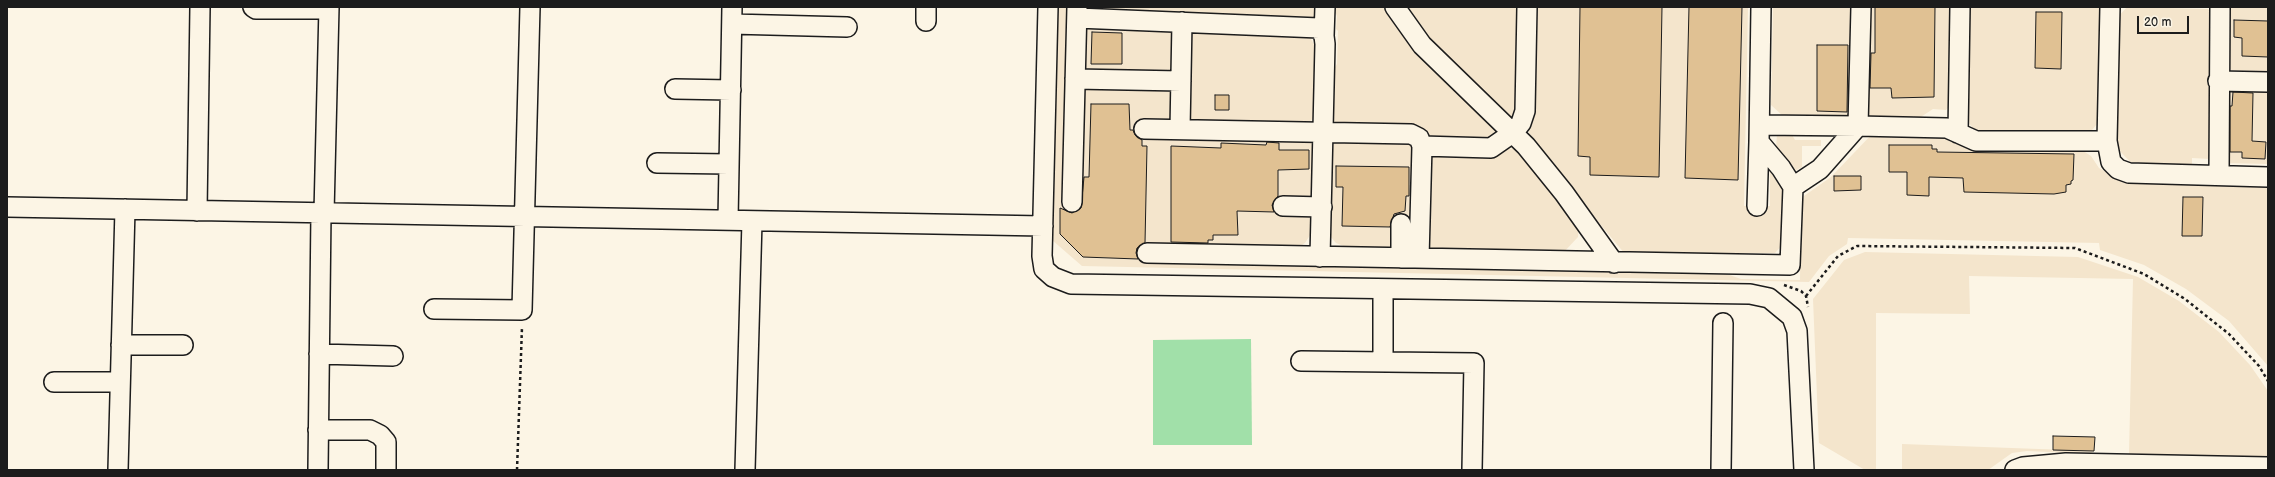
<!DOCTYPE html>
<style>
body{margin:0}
#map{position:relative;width:2275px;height:477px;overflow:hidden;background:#fcf5e5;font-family:"Balsamiq Sans",sans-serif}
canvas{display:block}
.frame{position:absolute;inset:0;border:8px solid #1c1c1c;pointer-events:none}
.scale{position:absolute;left:2137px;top:16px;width:52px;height:18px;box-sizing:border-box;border:2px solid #1c1c1c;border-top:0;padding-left:5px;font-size:12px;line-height:14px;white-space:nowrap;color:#1c1c1c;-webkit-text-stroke:3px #fcf5e5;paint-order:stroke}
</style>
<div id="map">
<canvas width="2275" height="477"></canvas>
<div class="frame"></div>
<div class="scale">20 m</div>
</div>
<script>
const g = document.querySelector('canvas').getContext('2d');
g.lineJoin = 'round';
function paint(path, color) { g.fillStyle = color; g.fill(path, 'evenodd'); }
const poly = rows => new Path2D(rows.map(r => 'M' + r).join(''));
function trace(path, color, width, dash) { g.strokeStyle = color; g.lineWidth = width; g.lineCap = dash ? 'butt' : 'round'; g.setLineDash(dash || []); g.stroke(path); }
paint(poly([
 [1057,7,1071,7,1079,88,1175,91,1175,123,1309,137,1314,143,1312,196,1310,199,1312,232,1305,243,1299,247,1147,260,1724,273,1741,279,1800,280,1801,203,1804,196,1831,177,1873,133,1944,135,1950,142,2080,149,2091,156,2099,168,2124,183,2268,184,2268,366,2229,321,2186,289,2144,265,2100,250,2099,243,1848,238,1847,244,1829,256,1809,282,1082,266,1052,240],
 [1082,7,1317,7,1317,18,1082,10],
 [1333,7,1387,7,1502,132,1492,141,1435,141,1338,126,1333,119,1333,70,1337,64,1338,31,1336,29,1337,16],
 [1405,7,1522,7,1520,105,1512,120,1429,40],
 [1531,7,1748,7,1744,206,1770,206,1770,167,1779,180,1783,194,1784,243,1775,253,1742,253,1735,256,1625,254,1564,181,1538,145,1529,136],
 [1773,7,1857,7,1851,118,1783,116,1771,105],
 [1866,7,1952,7,1950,105,1946,110,1933,109,1913,122,1863,120],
 [1967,7,2104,7,2101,119,2092,130,2084,134,2002,134,1996,130,1977,131,1973,128,1967,121],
 [2127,7,2208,9,2213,14,2210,159,2192,158,2192,168,2135,167,2117,148,2114,135,2117,18],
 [2228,7,2268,7,2268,76,2237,75,2226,65],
 [1081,28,1177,31,1176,73,1081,70],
 [1187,31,1307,36,1311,39,1316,48,1315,117,1304,126,1185,123],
 [2268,89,2268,164,2225,163,2227,90],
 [1777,133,1791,133,1795,140,1821,140,1821,146,1802,146,1802,167,1793,172,1776,150],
 [1413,141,1415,244,1394,249,1346,247,1336,243,1330,236,1331,142],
 [1519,148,1579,224,1578,237,1563,253,1431,251,1424,245,1427,155],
 [1865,252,2078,257,2138,277,2179,301,2219,332,2250,365,2268,391,2268,459,2129,454,2133,279,1969,276,1970,314,1876,313,1876,470,1865,470,1819,443,1820,470,1813,299,1844,260],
 [1902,444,2094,451,2091,454,2027,451,2012,453,1988,470,1902,470]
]), '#f4e5cc');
paint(poly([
 [1251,339,1252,445,1153,445,1153,340]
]), '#a1e0a9');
const building = poly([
 [1580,7,1662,7,1659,177,1590,175,1590,157,1578,156,1580,7],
 [1689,7,1742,7,1738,180,1685,178,1689,7],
 [1875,7,1935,7,1934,97,1892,98,1891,88,1870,88,1871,53,1875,53,1875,7],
 [2036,12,2062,12,2061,69,2035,68,2036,12],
 [2234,20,2268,21,2268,57,2242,56,2242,38,2234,37,2234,20],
 [1092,32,1122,33,1122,64,1091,64,1092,32],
 [1817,45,1848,45,1847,112,1817,111,1817,45],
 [2233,92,2253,93,2252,141,2266,142,2265,159,2242,158,2242,152,2230,152,2230,106,2232,106,2233,92],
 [1215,95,1229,95,1229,110,1215,110,1215,95],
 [1091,104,1129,104,1130,130,1133,130,1135,135,1142,140,1142,146,1147,146,1145,243,1137,248,1136,253,1138,259,1083,257,1060,234,1060,208,1072,213,1081,208,1084,177,1089,177,1091,104],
 [1267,142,1279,143,1279,150,1309,150,1309,169,1278,170,1278,196,1272,205,1274,212,1237,211,1238,235,1213,235,1213,240,1208,240,1208,243,1171,242,1171,146,1221,148,1221,143,1266,145,1267,142],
 [1889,145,1932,145,1932,149,1937,149,1937,152,2074,154,2073,180,2071,181,2071,184,2066,185,2066,192,2054,194,1964,192,1963,178,1929,177,1929,196,1907,195,1907,172,1889,172,1889,145],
 [1336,166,1409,167,1409,196,1406,196,1405,211,1394,214,1390,227,1342,226,1343,187,1336,187,1336,166],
 [1834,176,1861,176,1861,190,1834,191,1834,176],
 [2183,197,2203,197,2202,236,2182,236,2183,197],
 [2053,436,2095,437,2094,451,2053,450,2053,436]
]);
paint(building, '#e0c193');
trace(building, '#1c1c1c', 1);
const minor = poly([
 [253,7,256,9,329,9],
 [1048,7,1042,256,1044,269,1053,277,1071,284,1750,294,1769,298,1792,317,1797,331,1804,470],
 [1395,7,1422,45,1526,146,1564,193,1614,263],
 [2110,7,2107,141,2111,162,2118,169,2129,173,2268,177],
 [1077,18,1319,28,1324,36,1325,44,1320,257],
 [926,21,926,7],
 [732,24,847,27],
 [1324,36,1325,7],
 [1075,79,1181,81],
 [2218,81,2268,82],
 [675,89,731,90],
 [1760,125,1858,126,1861,7],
 [1144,129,1411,134,1419,138,1422,146,1491,148,1514,132,1521,123,1525,111,1527,7],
 [1180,129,1182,22],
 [1958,133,1960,7],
 [657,163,729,164],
 [2219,175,2220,7],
 [1793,187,1820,169,1858,126,1947,128,1976,141,2107,141],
 [1072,202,1077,7],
 [1283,206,1322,207],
 [1757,206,1759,142],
 [7,207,1043,226],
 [197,211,200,7],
 [324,213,329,7],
 [728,220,732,7],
 [1147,253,1790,265,1793,187,1781,168,1759,142,1761,7],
 [1401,258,1401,224],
 [1419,258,1422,146],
 [1383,289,1383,362],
 [434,309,522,310,530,7],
 [121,345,183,345],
 [319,354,393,356],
 [1301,361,1474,363,1472,470],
 [54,382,120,382],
 [318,430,370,430,380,435,386,442,386,470],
 [118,470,125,209],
 [318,470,321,213],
 [745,470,752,221],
 [1721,470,1723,323],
 [2015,470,2023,467,2066,463,2268,467]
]);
trace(minor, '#1c1c1c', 22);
trace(poly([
 [1784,285,1801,291,1806,296,1808,307],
 [1806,296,1838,256,1857,246,2075,248,2144,274,2185,299,2229,334,2259,366,2268,381],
 [517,470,522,327]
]), '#1c1c1c', 2.5, [3, 3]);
trace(minor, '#fcf5e5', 19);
</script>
